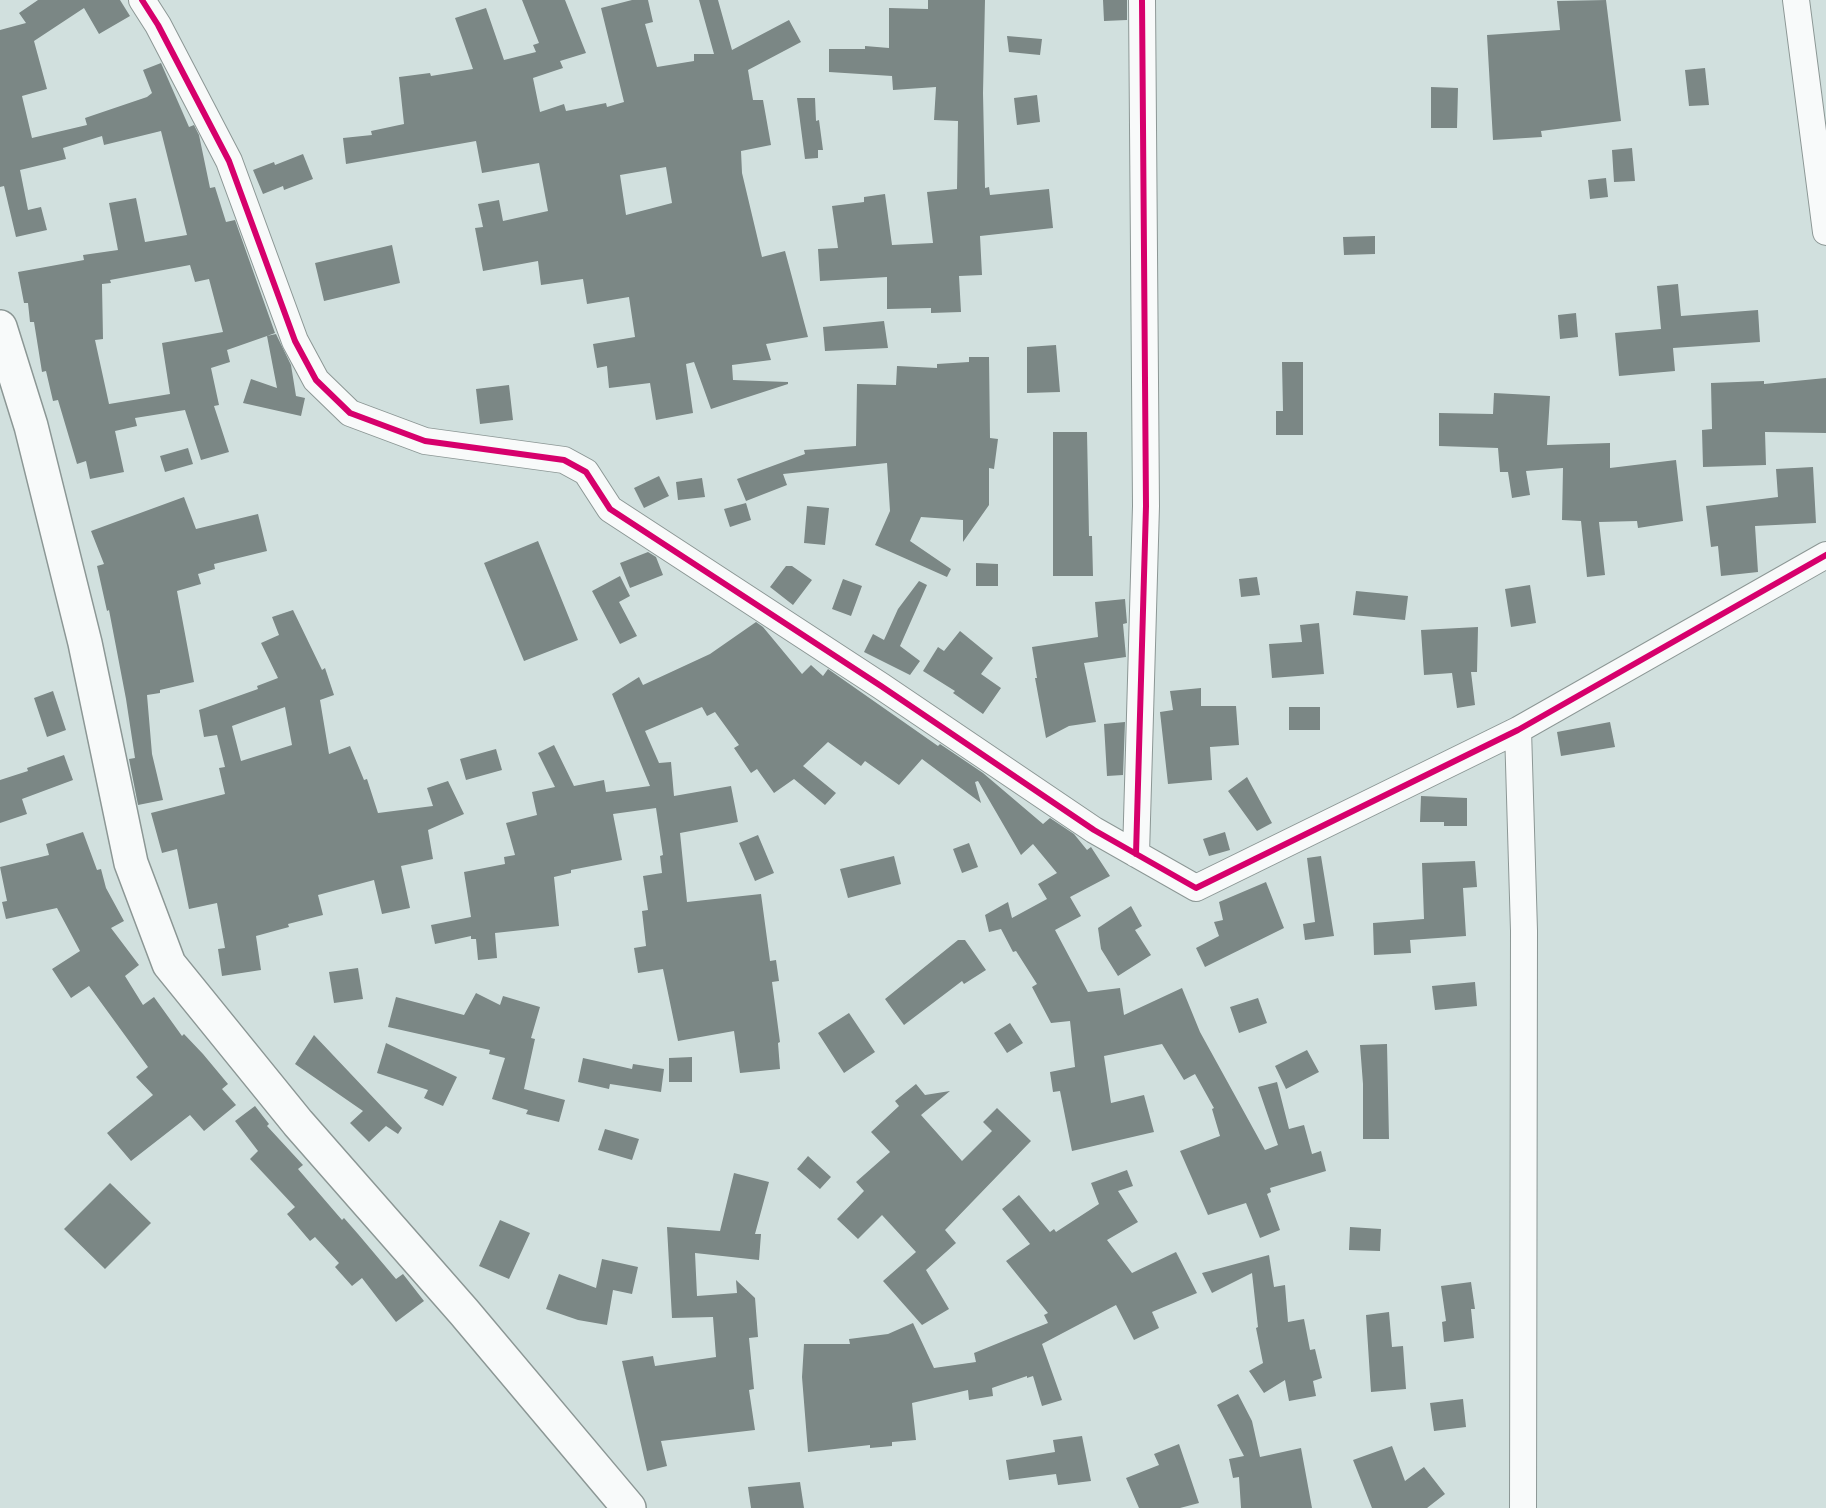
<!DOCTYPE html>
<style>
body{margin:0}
canvas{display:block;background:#d1e0de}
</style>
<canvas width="1826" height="1508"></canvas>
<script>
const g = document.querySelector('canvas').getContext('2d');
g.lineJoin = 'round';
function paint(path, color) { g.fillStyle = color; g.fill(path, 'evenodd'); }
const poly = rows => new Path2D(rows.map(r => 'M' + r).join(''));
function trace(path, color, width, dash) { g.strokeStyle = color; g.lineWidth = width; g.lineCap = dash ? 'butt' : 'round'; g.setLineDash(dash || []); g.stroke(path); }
paint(poly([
 [38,0,120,0,130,16,99,34,84,8,34,41,47,89,22,96,32,138,87,125,85,118,147,97,152,93,143,70,161,63,189,127,194,125,199,135,210,188,215,187,226,222,235,220,275,333,267,336,276,334,291,365,296,396,305,398,301,416,243,403,251,379,277,388,267,336,227,350,230,362,211,368,219,405,214,406,229,452,201,460,185,410,135,418,137,426,115,431,124,472,90,479,86,461,77,464,58,400,53,401,46,371,42,372,34,322,30,322,28,303,24,303,18,272,84,260,83,255,118,250,109,203,136,198,145,242,187,235,161,131,104,145,102,136,63,148,66,159,20,170,28,210,41,207,47,230,16,237,4,186,0,187,0,30,26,23,19,13],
 [190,265,195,282,209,279,223,332,162,343,170,394,109,404,95,340,103,339,102,284,111,283,110,280],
 [522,0,565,0,586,53,560,61,563,68,533,78,540,112,564,104,566,111,606,103,607,107,624,102,601,8,632,0,648,0,653,22,645,24,657,67,694,61,694,54,714,54,699,0,718,0,732,50,789,20,801,42,748,70,753,100,763,100,771,145,741,151,742,173,762,257,785,251,808,337,766,344,771,360,732,365,733,380,788,382,788,384,711,409,694,362,686,364,693,413,656,420,650,383,609,388,607,366,597,368,593,344,635,337,629,297,587,304,583,279,541,285,538,261,483,271,475,228,483,227,478,204,499,200,503,221,548,211,539,163,482,173,476,141,346,164,343,138,372,135,371,131,404,124,399,77,430,73,431,76,473,69,455,18,486,8,504,60,536,52,533,45,539,43],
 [666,167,672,203,626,215,620,175],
 [928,0,985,0,983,93,985,188,989,187,990,195,1049,189,1053,228,980,236,982,275,959,276,961,312,931,313,931,308,887,309,887,277,820,281,818,249,838,248,832,206,864,202,864,197,885,194,892,245,933,243,927,192,957,189,958,121,934,120,936,87,893,90,892,76,829,72,829,49,865,49,865,46,889,48,889,8,928,9],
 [1103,0,1127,0,1127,20,1104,21],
 [1606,0,1621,121,1541,131,1542,137,1493,140,1487,35,1560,30,1557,1],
 [1007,36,1042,39,1040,55,1009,52],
 [1705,68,1709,105,1689,106,1685,70],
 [1431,87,1458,88,1457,128,1431,128],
 [1037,95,1040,122,1017,125,1014,98],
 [797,98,815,98,816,121,819,120,823,150,818,150,818,158,805,159],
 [1632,148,1635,181,1614,182,1612,150],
 [303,154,313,179,284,190,283,186,263,194,253,170,274,162,275,165],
 [1606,178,1608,197,1590,199,1588,180],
 [1375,236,1375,254,1344,255,1343,237],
 [392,245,400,283,324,301,315,263],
 [1678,284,1681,316,1758,310,1760,342,1673,348,1675,371,1619,376,1615,333,1661,329,1657,286],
 [1576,313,1578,337,1560,339,1558,315],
 [884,321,888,348,825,351,823,327],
 [1056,345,1060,392,1027,393,1027,347],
 [969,357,989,357,990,438,998,439,994,469,989,468,989,505,963,542,963,520,921,517,910,541,951,569,947,577,875,545,890,511,887,463,783,474,787,485,746,501,737,479,805,454,804,450,856,446,857,384,896,385,897,366,937,368,937,364,969,362],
 [1282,362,1303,362,1303,435,1276,435,1276,411,1283,411],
 [1826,378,1826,433,1765,432,1766,465,1703,467,1702,430,1712,429,1711,383,1764,381,1764,384],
 [509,385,513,420,480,424,476,389],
 [1494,393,1550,396,1547,445,1610,443,1610,468,1676,460,1683,521,1638,528,1637,521,1599,522,1605,575,1587,577,1581,521,1562,520,1563,468,1526,471,1530,495,1512,498,1508,472,1500,472,1498,448,1439,446,1439,413,1493,414],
 [1053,432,1087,432,1089,536,1092,536,1093,576,1053,576],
 [188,448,193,464,165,472,160,456],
 [1813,467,1816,523,1755,526,1758,572,1721,576,1718,546,1711,547,1706,506,1778,497,1776,469],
 [659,476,669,496,644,508,634,488],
 [702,478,705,497,678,500,676,482],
 [184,497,196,529,258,514,267,551,214,564,215,569,198,574,201,584,177,591,194,682,160,690,160,693,147,695,152,754,163,800,138,805,129,759,135,758,126,699,109,610,107,611,97,566,104,564,91,531],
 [746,503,751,520,730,527,724,509],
 [807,506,829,508,825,545,804,543],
 [538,541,578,640,524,661,484,563],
 [648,552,656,557,663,575,630,588,620,563],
 [976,563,998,564,998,586,976,586],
 [786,566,792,566,812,580,793,605,770,587],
 [620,576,630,596,619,602,637,636,620,644,592,591],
 [1257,577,1260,595,1241,597,1239,579],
 [843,579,862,586,851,616,832,609],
 [919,581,927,585,900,646,920,661,910,675,864,652,873,634,884,640,898,609],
 [1530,585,1536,623,1511,627,1505,589],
 [1356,591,1408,596,1405,620,1353,615],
 [1125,599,1127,623,1123,624,1126,657,1084,663,1096,722,1069,726,1046,738,1035,678,1037,678,1032,647,1098,637,1095,602],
 [293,610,322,670,325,668,334,695,320,700,329,754,350,746,364,780,367,779,378,813,433,806,427,788,448,781,464,814,428,830,433,859,401,866,410,908,382,914,374,880,318,895,323,915,288,924,289,927,256,936,261,970,222,976,218,949,225,948,217,903,189,909,177,849,162,853,151,813,225,794,219,768,225,767,217,735,204,737,199,710,258,689,257,686,278,678,261,643,279,635,272,617],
 [285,707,292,745,241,761,232,726],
 [756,622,763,627,802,674,811,665,823,676,828,669,938,746,940,744,983,773,1043,824,1050,818,1074,834,1087,850,1091,847,1110,876,1070,897,1081,916,1055,930,1088,992,1120,988,1124,1015,1182,988,1200,1032,1265,1150,1278,1145,1258,1087,1277,1082,1289,1129,1304,1125,1312,1154,1321,1151,1326,1171,1270,1188,1271,1192,1267,1194,1280,1230,1260,1238,1246,1203,1208,1215,1180,1151,1220,1136,1212,1109,1214,1108,1195,1074,1184,1080,1162,1044,1104,1056,1111,1103,1144,1095,1154,1132,1072,1151,1060,1091,1053,1092,1050,1072,1075,1067,1070,1021,1051,1023,1032,987,1037,984,1016,951,1013,952,1001,929,989,932,985,915,1008,902,1012,918,1047,899,1038,884,1057,873,1033,844,1021,855,978,781,975,782,981,803,922,759,899,785,865,761,861,766,828,742,803,766,836,793,825,805,794,779,774,793,757,769,751,773,734,748,739,745,715,712,707,716,702,707,645,731,659,763,671,762,674,796,731,786,738,822,680,833,687,902,761,894,770,961,776,960,779,981,772,982,780,1042,778,1043,780,1069,740,1073,734,1031,678,1041,663,969,638,973,634,948,646,946,642,911,648,910,643,876,662,873,660,856,663,855,656,808,613,814,622,860,571,870,571,873,554,877,559,926,495,933,497,958,478,960,476,939,471,939,471,936,435,944,431,925,471,917,464,872,505,864,504,857,515,855,506,823,537,815,532,792,555,787,538,753,554,745,574,786,604,780,606,792,650,786,612,694,639,677,643,685,710,654],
 [1319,623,1324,674,1272,678,1269,644,1302,642,1300,625],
 [1478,627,1477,672,1471,672,1475,705,1457,708,1452,673,1424,675,1421,630],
 [960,631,993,658,981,674,1001,688,983,714,953,693,955,691,923,671,938,647,944,651],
 [1201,688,1201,706,1236,706,1239,745,1210,747,1212,780,1168,784,1160,712,1173,710,1170,691],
 [53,691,66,730,47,737,34,698],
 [1289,707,1320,707,1320,730,1289,730],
 [1125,722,1123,775,1107,776,1104,724],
 [1610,722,1615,747,1561,756,1557,732],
 [496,749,502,770,466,780,460,759],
 [64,755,73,780,22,799,27,814,0,823,0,780,28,771,27,768],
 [1247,777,1272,823,1257,831,1228,791],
 [1421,796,1467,798,1467,826,1444,826,1444,822,1420,822],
 [83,832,97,870,101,869,106,888,124,921,111,928,139,965,125,976,143,1005,154,997,182,1036,184,1034,203,1054,228,1084,222,1089,236,1105,204,1131,190,1115,131,1161,107,1133,153,1095,136,1077,148,1067,89,986,71,998,52,969,80,951,57,908,6,919,2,902,7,901,0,867,49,855,46,844],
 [1225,832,1230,850,1209,856,1203,839],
 [758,835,774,873,755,881,739,843],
 [969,843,978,867,962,873,953,849],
 [894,856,901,884,848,898,840,869],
 [1321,856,1334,936,1305,940,1303,924,1315,922,1307,858],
 [1475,861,1477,887,1463,888,1466,936,1410,940,1411,953,1374,955,1373,923,1424,919,1422,863],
 [1266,882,1284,928,1205,967,1196,948,1219,936,1214,922,1223,920,1219,902],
 [1131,906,1142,926,1135,930,1151,955,1118,976,1101,949,1098,928],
 [958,940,965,940,986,970,964,984,962,981,904,1025,885,999],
 [358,968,363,999,334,1003,329,972],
 [1475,982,1477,1006,1435,1010,1432,986],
 [476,993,500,1005,503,996,540,1007,531,1038,535,1039,524,1089,565,1100,559,1122,526,1114,528,1110,492,1099,505,1058,489,1054,490,1050,388,1027,396,997,464,1015],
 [1258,998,1267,1023,1239,1033,1230,1007],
 [849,1013,875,1052,844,1073,818,1033],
 [1010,1023,1023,1043,1007,1053,994,1033],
 [314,1035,402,1128,398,1134,386,1126,369,1142,350,1123,363,1111,295,1064],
 [386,1043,457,1077,443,1106,424,1098,428,1090,377,1073],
 [1387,1044,1389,1139,1363,1139,1363,1084,1360,1045],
 [1307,1050,1319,1072,1286,1089,1275,1066],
 [692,1057,692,1082,669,1082,669,1058],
 [583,1058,632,1069,633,1064,664,1069,661,1092,610,1084,609,1089,578,1082],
 [916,1084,925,1095,950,1091,921,1115,962,1161,992,1131,983,1122,997,1108,1031,1141,945,1230,956,1243,926,1270,949,1309,922,1325,883,1281,916,1252,882,1215,858,1239,837,1219,864,1191,856,1182,890,1152,871,1132,899,1106,895,1101],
 [255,1106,269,1124,267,1126,303,1165,298,1169,342,1220,344,1218,358,1234,396,1279,403,1274,424,1301,396,1322,362,1278,352,1286,335,1267,339,1263,315,1237,310,1241,287,1214,295,1207,250,1159,258,1151,235,1121],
 [605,1129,639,1139,632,1160,598,1150],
 [808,1156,831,1177,820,1189,797,1169],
 [1127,1170,1133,1186,1118,1191,1138,1222,1107,1240,1132,1273,1176,1252,1197,1293,1152,1312,1159,1328,1134,1340,1116,1305,1042,1344,1062,1400,1042,1406,1033,1376,1027,1378,1027,1376,992,1388,993,1396,969,1400,968,1390,912,1403,916,1440,892,1442,892,1446,870,1448,870,1445,808,1452,802,1377,804,1344,850,1344,849,1339,888,1334,913,1323,934,1368,976,1362,974,1353,1048,1323,1044,1315,1048,1313,1006,1261,1030,1244,1002,1209,1019,1195,1050,1232,1054,1229,1056,1232,1099,1204,1091,1183],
 [734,1173,769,1182,755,1234,761,1234,759,1260,695,1253,697,1296,737,1293,736,1280,755,1298,758,1337,749,1338,754,1389,749,1390,755,1430,661,1441,667,1466,647,1471,622,1361,653,1356,655,1366,716,1357,713,1317,672,1318,667,1227,720,1231],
 [110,1183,151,1223,105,1269,64,1229],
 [500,1220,530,1233,509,1279,479,1266],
 [1350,1227,1381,1229,1380,1251,1349,1250],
 [1269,1255,1274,1287,1285,1285,1288,1322,1304,1319,1310,1350,1315,1349,1322,1378,1313,1381,1316,1396,1289,1401,1285,1380,1264,1393,1249,1371,1263,1363,1256,1328,1258,1327,1252,1273,1212,1293,1202,1273],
 [602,1259,638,1267,632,1294,613,1290,607,1325,578,1320,546,1309,559,1274,596,1288],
 [1471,1282,1475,1309,1471,1309,1474,1338,1444,1342,1442,1322,1446,1321,1441,1286],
 [1389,1312,1392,1347,1403,1346,1406,1389,1371,1392,1366,1315],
 [1238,1394,1252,1421,1260,1457,1301,1448,1312,1508,1241,1508,1239,1477,1233,1478,1229,1459,1244,1456,1217,1405],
 [1463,1399,1466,1427,1434,1431,1430,1403],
 [1082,1436,1091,1481,1058,1485,1056,1474,1009,1480,1006,1460,1055,1452,1053,1440],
 [1179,1444,1199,1503,1180,1508,1139,1508,1126,1478,1159,1465,1154,1454],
 [1392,1446,1405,1481,1424,1467,1445,1494,1427,1508,1372,1508,1353,1460],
 [800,1482,804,1508,751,1508,748,1487]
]), '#7b8785');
const minor = poly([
 [142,0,158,25,229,161,295,341,316,380,350,413,425,441,564,460,586,472,610,509,881,686,1094,830,1196,888,1518,730,1826,555],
 [1796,0,1826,232],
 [1518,730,1524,931,1523,1508],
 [1136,854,1146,506,1142,0]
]);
const secondary = poly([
 [0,327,31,426,85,643,131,863,169,964,298,1123,464,1312,629,1508]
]);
trace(minor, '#8c9795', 28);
trace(secondary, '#8c9795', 36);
trace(minor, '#f8fafa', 26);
trace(secondary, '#f8fafa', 33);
trace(poly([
 [142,0,158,25,229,161,295,341,316,380,350,413,425,441,564,460,586,472,610,509,881,686,1094,830,1196,888,1518,730,1826,555],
 [1136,854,1146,506,1142,0]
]), '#d6006c', 6);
</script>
